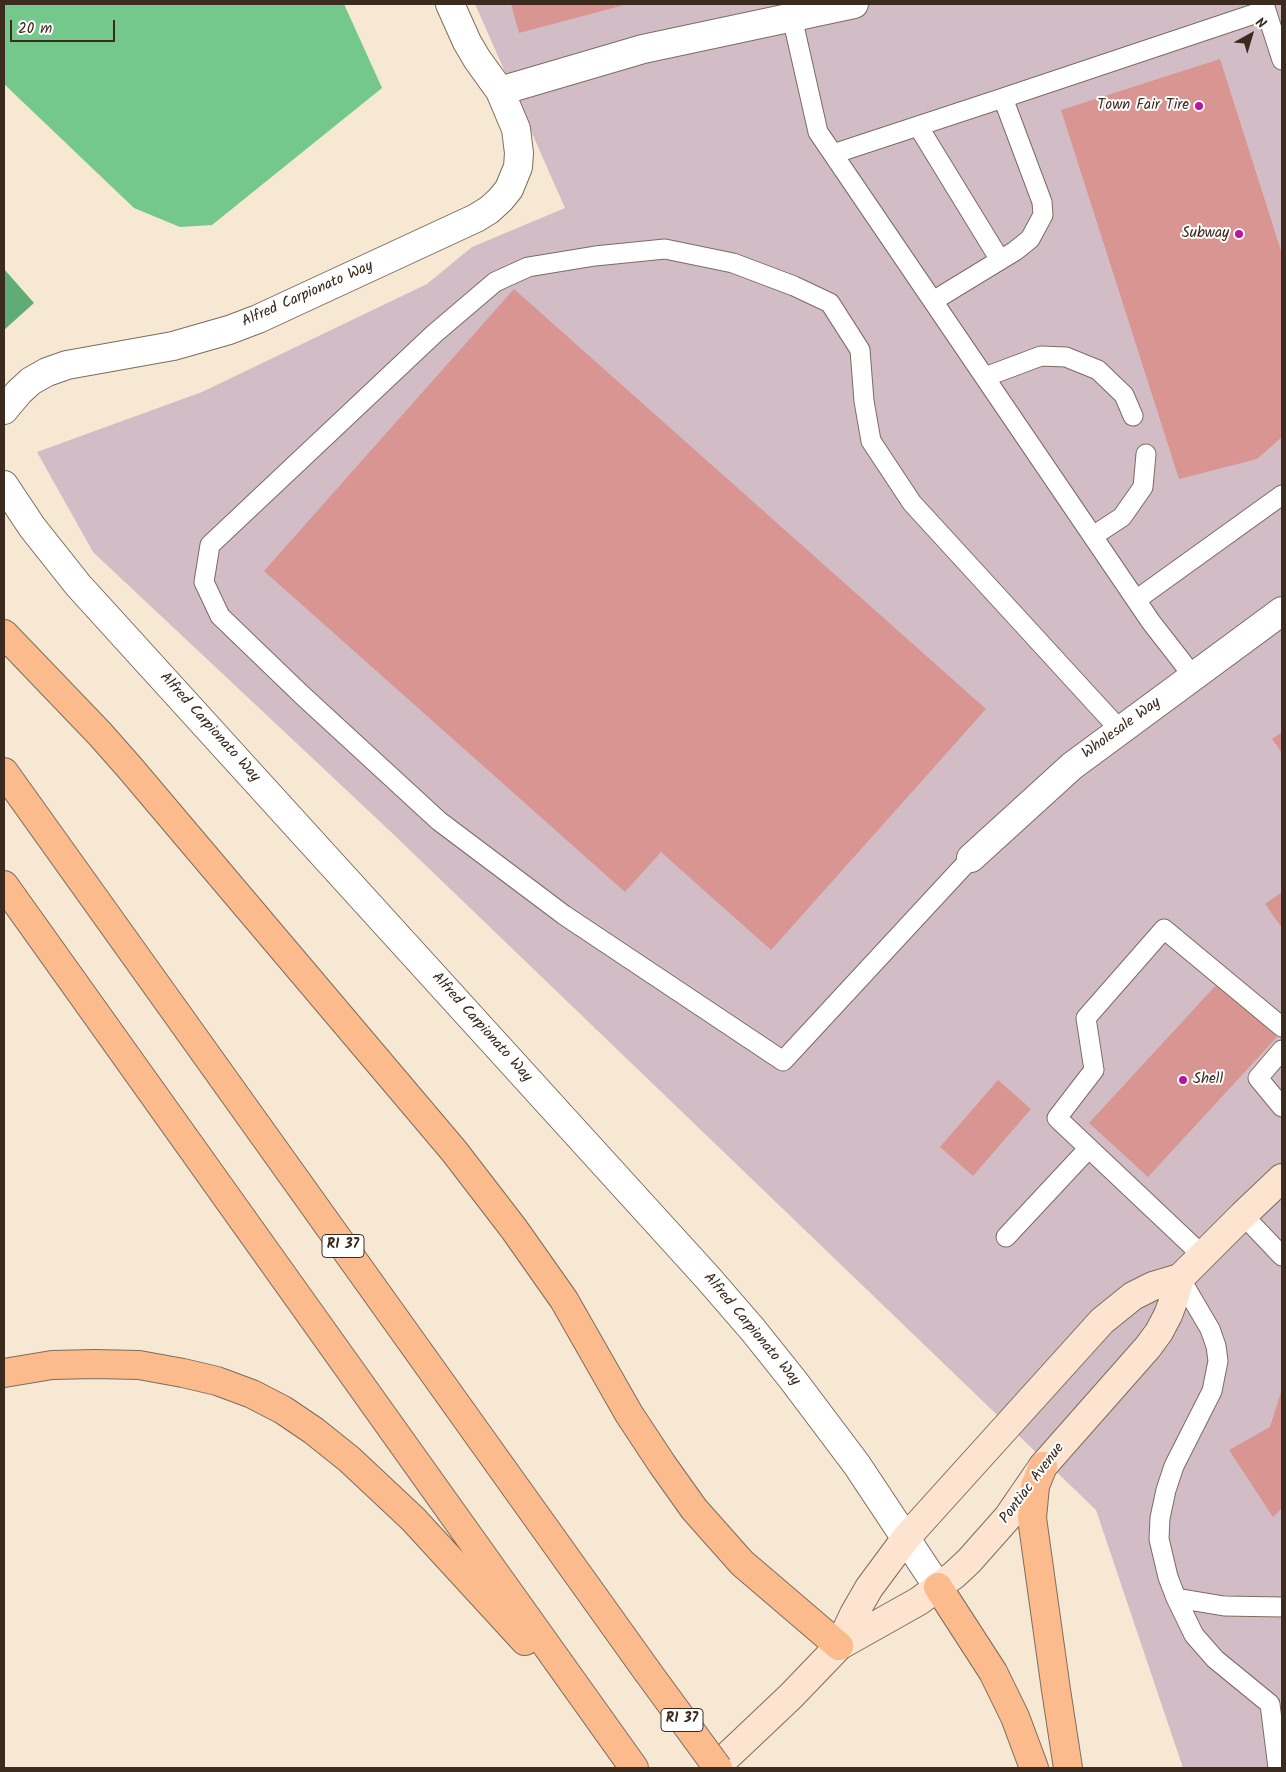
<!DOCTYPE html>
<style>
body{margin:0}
#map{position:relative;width:1286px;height:1772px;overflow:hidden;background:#f6e8d3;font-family:Kalam,sans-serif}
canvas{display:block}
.frame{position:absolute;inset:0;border:5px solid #3b2a1e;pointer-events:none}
.north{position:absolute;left:1226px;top:10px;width:50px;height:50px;-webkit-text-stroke:4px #fff;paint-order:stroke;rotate:39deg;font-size:14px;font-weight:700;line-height:20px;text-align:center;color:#3b2a1e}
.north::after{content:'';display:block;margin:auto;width:18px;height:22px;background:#3b2a1e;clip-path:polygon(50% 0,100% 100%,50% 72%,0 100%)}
.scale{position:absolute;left:10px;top:20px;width:105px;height:22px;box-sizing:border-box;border:2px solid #3b2a1e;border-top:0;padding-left:6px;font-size:15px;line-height:18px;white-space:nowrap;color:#3b2a1e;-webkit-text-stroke:4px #fff;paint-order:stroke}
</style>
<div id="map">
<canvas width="1286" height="1772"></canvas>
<div class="frame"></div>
<div class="north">N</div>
<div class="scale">20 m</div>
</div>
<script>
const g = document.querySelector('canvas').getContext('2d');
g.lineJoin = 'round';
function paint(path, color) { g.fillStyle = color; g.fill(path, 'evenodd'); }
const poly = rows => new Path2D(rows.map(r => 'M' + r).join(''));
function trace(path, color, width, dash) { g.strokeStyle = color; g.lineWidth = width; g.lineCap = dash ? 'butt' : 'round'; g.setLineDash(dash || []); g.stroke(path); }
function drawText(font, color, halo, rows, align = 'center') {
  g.font = font + ' Kalam,sans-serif'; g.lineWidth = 4; g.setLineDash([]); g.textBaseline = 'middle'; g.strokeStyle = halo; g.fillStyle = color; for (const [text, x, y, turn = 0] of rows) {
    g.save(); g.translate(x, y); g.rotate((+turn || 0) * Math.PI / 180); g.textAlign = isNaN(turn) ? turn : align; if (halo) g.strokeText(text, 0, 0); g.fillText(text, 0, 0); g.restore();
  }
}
paint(poly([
 [475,4,1282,4,1282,1768,1183,1768,1096,1510,391,832,93,552,37,452,202,392,427,284,472,247,565,208]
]), '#d2bdc6');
paint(poly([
 [4,4,344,4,382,88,212,225,180,227,134,208,4,84]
]), '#75c88b');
paint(poly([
 [4,269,34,303,4,330]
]), '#60ac77');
paint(poly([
 [511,4,628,4,519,33],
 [1220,59,1282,254,1282,437,1257,459,1179,479,1061,110],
 [514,289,986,709,771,950,661,852,625,892,264,571],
 [1282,732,1282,753,1272,739],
 [1282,892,1282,928,1265,904],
 [1218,983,1277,1037,1148,1177,1089,1123],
 [998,1080,1031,1109,973,1176,940,1147],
 [1282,1389,1282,1508,1273,1517,1229,1450,1270,1427]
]), '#d99591');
const service = poly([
 [1264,4,1282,60],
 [792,17,818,132,1151,622,1193,676],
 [1003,98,1266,10],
 [918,126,1000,260],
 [833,154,1003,98,1042,202,1043,215,1030,239,1015,251,933,301],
 [985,377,1041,356,1066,357,1098,370,1124,395,1133,416],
 [1093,536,1122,517,1143,487,1146,454],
 [1136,600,1282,495],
 [971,858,783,1061,564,915,439,821,302,695,220,616,204,582,210,545,434,334,495,282,528,267,595,256,665,249,733,263,794,286,830,303,860,350,864,401,871,441,912,503,1120,730],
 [1282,1050,1258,1078,1282,1107],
 [1243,1215,1282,1256],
 [1006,1237,1089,1148],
 [1202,1255,1057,1118,1094,1070,1086,1018,1164,929,1282,1027],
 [1180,1278,1210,1329,1216,1346,1218,1361,1212,1391,1174,1466,1166,1490,1160,1518,1159,1539,1168,1577,1176,1598,1194,1635,1215,1659,1270,1704,1278,1768],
 [1176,1598,1224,1606,1282,1607]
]);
const minor = poly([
 [450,4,467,42,477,59,500,91,643,49,854,4],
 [4,410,19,392,31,381,47,372,67,365,173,346,229,330,258,319,476,218,489,210,500,200,509,189,518,167,519,153,516,129,500,91],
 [4,485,32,527,78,585,708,1278,753,1330,793,1380,857,1465,938,1587],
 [971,858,1072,766,1282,611]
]);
const secondary = poly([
 [839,1646,854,1614,869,1588,906,1538,1102,1321,1133,1296,1153,1286,1180,1278,1243,1215,1282,1178],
 [715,1768,791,1696,839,1646,919,1601,954,1575,969,1561,1008,1517,1043,1466,1148,1347,1159,1332,1168,1315,1174,1299,1180,1278]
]);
const motorway = poly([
 [4,634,100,734,130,768,454,1151,514,1229,564,1300,629,1414,662,1464,694,1509,742,1563,839,1646],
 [4,772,647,1671],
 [4,885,634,1768],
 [4,1373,52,1365,95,1364,139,1365,183,1373,217,1381,252,1394,283,1410,314,1431,349,1459,413,1519,525,1641],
 [1043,1466,1035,1486,1032,1518,1056,1690,1068,1768],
 [938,1587,993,1672,1015,1717,1034,1768]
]);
trace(service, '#7c6c5d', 21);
trace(minor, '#7c6c5d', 30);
trace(secondary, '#7c6c5d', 30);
trace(motorway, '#7c6c5d', 30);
trace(service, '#fff', 19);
trace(minor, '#fff', 28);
trace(secondary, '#fde4d1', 28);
trace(motorway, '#fbbb8d', 28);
const motorwayBridge = poly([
 [647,1671,718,1768]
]);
trace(motorwayBridge, '#7c6c5d', 30, []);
trace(motorwayBridge, '#fbbb8d', 28);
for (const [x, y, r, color] of [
 [1199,106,5,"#b5179e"],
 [1239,234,5,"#b5179e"],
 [1183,1080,5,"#b5179e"]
]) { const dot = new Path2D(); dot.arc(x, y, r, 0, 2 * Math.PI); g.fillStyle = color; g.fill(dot); trace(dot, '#fff', 2); }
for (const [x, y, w] of [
 [343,1246,42],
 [682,1720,42]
]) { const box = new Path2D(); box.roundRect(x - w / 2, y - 11.5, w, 23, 4); g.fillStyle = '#fff'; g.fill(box); trace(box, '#3b2a1e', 1); }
drawText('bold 14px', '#3b2a1e', null, [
 ["RI 37",343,1246],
 ["RI 37",682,1720]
]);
drawText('15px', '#3b2a1e', '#fff', [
 ["Town Fair Tire",1189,106],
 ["Subway",1229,234],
 ["Shell",1193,1080,"left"]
], 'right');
drawText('15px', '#3b2a1e', '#fff', [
 ["Alfred Carpionato Way",308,295,-24],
 ["Alfred Carpionato Way",209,728,48],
 ["Wholesale Way",1122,729,-36],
 ["Alfred Carpionato Way",481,1028,48],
 ["Alfred Carpionato Way",751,1330,50],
 ["Pontiac Avenue",1033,1484,-53]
]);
</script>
